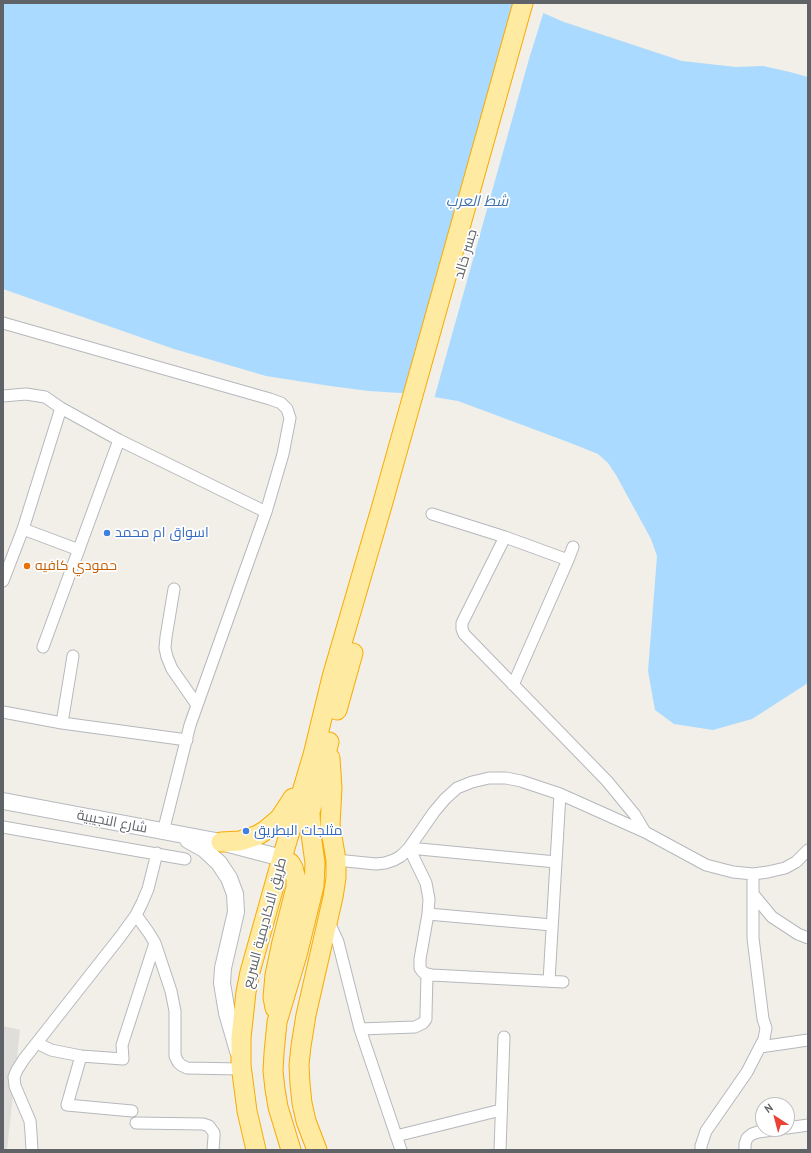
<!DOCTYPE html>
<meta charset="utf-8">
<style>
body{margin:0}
#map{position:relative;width:811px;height:1153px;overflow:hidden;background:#f1efe8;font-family:"PT Sans",sans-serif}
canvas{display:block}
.frame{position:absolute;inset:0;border:4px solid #5f6368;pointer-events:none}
.north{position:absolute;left:755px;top:1097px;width:40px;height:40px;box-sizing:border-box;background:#fff;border:1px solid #bfc1c3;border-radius:50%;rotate:324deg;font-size:11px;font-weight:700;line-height:16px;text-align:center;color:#5f6368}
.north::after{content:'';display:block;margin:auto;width:14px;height:18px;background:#ea4335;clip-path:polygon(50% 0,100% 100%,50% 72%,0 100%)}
</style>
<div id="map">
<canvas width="811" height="1153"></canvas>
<div class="frame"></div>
<div class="north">N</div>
</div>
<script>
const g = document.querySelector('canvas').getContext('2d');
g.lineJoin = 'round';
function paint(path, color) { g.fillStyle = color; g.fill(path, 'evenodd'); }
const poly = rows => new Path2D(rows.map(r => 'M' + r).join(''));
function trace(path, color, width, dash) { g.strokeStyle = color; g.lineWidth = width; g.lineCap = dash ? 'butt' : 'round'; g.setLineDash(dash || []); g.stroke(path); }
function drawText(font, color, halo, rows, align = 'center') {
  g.font = font + ' "PT Sans",Cairo,sans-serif'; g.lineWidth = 3.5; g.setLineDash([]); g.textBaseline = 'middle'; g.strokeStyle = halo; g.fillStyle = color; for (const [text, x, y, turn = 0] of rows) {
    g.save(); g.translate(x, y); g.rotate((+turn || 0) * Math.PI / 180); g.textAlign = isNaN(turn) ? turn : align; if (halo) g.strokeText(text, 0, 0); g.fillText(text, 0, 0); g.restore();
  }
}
paint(poly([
 [3,1026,20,1030,7,1150,3,1150]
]), '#e0deda');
paint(poly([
 [3,3,520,3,564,22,682,61,736,67,763,66,790,72,808,77,808,683,752,719,713,730,674,724,655,710,648,671,657,556,651,539,616,475,608,463,598,454,568,442,458,401,416,394,369,391,330,386,266,376,174,349,3,289]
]), '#aadaff');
paint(poly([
 [513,3,525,3,544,11,529,59,434,399,416,396,403,395]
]), '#f1efe8');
const minor = poly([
 [3,323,270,399,281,403,287,409,290,418,283,454,266,512,190,725,163,832],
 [3,396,26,394,45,397,61,408,119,440,266,512],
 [432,514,505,537,568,560],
 [23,529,79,550],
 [505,537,462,623,462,629,464,634,607,781,635,815,645,832],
 [3,581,23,529,61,408],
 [174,589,166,637,165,648,167,657,172,669,197,705],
 [43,647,119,440],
 [513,685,568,560,573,547],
 [3,712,62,723,187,740],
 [62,723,73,656],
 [3,827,185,859],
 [409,848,426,883,429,899,428,914,420,959,420,968,422,971,424,973,432,975,563,982],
 [409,848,556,862],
 [336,860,376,864,385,863,394,860,401,856,409,848,434,812,445,799,457,788,472,782,489,778,506,778,521,781,560,794,645,832,706,865,733,872,753,874,768,872,785,868,796,862,808,850],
 [753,894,772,917,798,934,808,938],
 [428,914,552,925],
 [136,915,149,933,155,943,171,991,175,1011,175,1056,178,1062,181,1065,187,1068,241,1069],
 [328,920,338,942,360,1029,401,1150],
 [549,981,560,794],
 [360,1029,415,1027,423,1023,426,1019,426,1014,427,974],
 [37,1043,51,1050,81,1056,123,1059,122,1045,155,943],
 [760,1047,808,1040],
 [81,1056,67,1105,132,1111],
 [136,1123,203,1124,209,1126,214,1133,214,1137,213,1150],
 [787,1128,808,1125],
 [396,1136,501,1110],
 [32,1150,31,1133,30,1121,15,1086,14,1077,17,1070,24,1059,120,937,136,915,142,903,148,889,157,853],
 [500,1150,504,1037],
 [701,1150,701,1146,706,1131,747,1072,764,1039,766,1028,763,1019,753,938,753,874],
 [745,1150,745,1144,747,1138,752,1134,758,1132,781,1129]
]);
const secondary = poly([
 [3,801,221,842,282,858],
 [188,840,204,849,219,863,229,878,235,894,236,912,223,968,222,983,227,1013,238,1051]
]);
const trunk = poly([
 [337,710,353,653],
 [221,842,240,841,258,835,266,830,280,818,293,798],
 [275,1008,273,997,275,975,282,942,296,887,296,879,293,868,290,863,282,858],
 [256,1150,247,1111,241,1065,241,1038,246,992,250,972,282,858,313,755,332,677,383,502,523,3],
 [291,1150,278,1107,275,1089,273,1071,274,1053,277,1022,297,955,314,886,315,863,311,834,310,812,329,742],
 [317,1150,306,1121,302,1103,300,1084,299,1065,301,1046,306,1015,333,897,336,878,336,860,330,825,332,788,330,758]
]);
trace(minor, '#b5b8bc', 13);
trace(secondary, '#b6babf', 18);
trace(trunk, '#f9ab00', 21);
trace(minor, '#fff', 11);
trace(secondary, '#fff', 16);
trace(trunk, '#feeaa1', 19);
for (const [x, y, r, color] of [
 [107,533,4,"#3f7fe0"],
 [27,566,4,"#e8710a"],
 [246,831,4,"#3f7fe0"]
]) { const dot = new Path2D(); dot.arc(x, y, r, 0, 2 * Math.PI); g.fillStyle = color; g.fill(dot); trace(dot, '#fff', 1.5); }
drawText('14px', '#5f6368', '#fff', [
 ["جسر خالد",466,254,-74],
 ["شارع النجيبية",112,822,11],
 ["طريق الاكاديمية السريع",265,923,-75]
]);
drawText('14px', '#366cbe', '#fff', [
 ["اسواق ام محمد",115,533],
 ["مثلجات البطريق",254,831]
], 'left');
drawText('14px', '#c56008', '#fff', [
 ["حمودي كافيه",35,566]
], 'left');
drawText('italic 15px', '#4174aa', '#fff', [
 ["شط العرب",477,202]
]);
</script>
